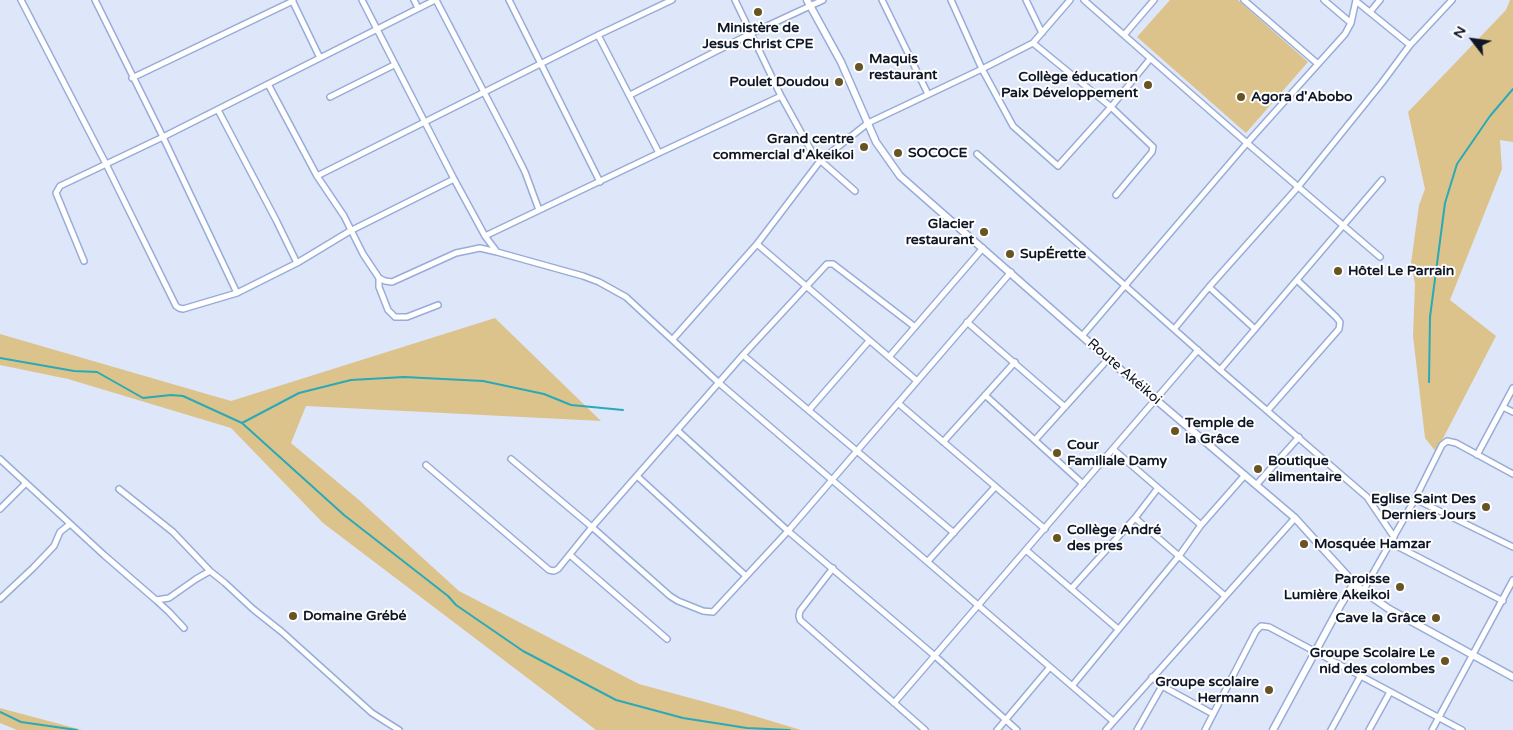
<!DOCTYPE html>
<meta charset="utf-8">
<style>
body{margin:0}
#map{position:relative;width:1513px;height:730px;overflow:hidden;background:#dee7fa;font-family:"Varela Round",sans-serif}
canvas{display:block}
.north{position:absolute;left:1448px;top:15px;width:50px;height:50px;-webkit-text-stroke:4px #fff;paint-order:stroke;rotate:300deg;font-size:14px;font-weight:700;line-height:20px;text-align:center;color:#0f1626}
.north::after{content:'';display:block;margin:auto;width:18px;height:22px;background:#0f1626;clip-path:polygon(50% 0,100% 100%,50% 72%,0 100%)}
</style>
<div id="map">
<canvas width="1513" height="730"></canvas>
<div class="north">N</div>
</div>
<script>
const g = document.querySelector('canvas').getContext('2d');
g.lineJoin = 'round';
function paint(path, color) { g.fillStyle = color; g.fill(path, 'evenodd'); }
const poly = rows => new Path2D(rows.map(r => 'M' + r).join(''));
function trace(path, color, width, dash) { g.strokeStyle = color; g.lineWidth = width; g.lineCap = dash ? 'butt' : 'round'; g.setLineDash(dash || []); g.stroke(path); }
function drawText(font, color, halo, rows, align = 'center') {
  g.font = font + ' "Varela Round",sans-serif'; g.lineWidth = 4; g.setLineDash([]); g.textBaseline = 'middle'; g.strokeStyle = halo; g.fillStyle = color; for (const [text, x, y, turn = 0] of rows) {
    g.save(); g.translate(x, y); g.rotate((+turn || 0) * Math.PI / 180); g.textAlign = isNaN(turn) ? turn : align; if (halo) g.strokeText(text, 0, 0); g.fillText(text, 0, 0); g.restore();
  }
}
paint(poly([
 [1170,0,1238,0,1308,62,1246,133,1137,37],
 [1510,0,1513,0,1513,142,1500,140,1502,169,1450,300,1496,336,1436,452,1425,438,1413,336,1415,284,1411,263,1419,205,1425,189,1408,112,1506,10],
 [495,318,601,421,306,406,291,443,359,500,459,591,639,684,738,711,801,730,596,730,323,523,231,428,68,379,0,365,0,334,231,401],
 [0,708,82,730,17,730,0,723]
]), '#dcc38c');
trace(poly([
 [0,358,74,371,97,372,143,398,171,395,183,396,242,423,344,515,448,596,456,605,523,651,616,700,683,718,747,728,790,730],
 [1429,382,1430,317,1445,203,1457,164,1490,116,1513,89],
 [242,423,299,393,351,380,404,377,483,381,544,394,571,405,623,410],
 [0,712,21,722,77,730]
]), '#2aa9b6', 2);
const minor = poly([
 [21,0,106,164,176,306,179,308,183,309,237,293,297,263,350,231,454,179],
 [95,0,163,137,237,293],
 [292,0,320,58],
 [362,0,454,179,485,236,497,252,583,276,599,282,626,297,719,383,1113,721],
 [414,0,418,8],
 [436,0,509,140,525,172,539,210],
 [509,0,600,182],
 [882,0,928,94],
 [951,0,982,69,1013,126,1058,166,1111,107,1150,59],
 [1026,0,1042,33],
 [1084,0,1247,143,1380,257],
 [1244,0,1318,64],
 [1324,0,1351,23],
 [1356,1,1410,45],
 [1370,12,1380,0],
 [598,35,659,153],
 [1124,35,1154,0],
 [1033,43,1111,107,1153,147,1152,152,1116,195],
 [132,78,293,1],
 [268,84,317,176,344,216,363,254,379,278,385,281,392,282,456,253,480,248,497,252],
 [630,95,752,33,823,0],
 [781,96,813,154,855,191],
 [330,97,394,65],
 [218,110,276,220,297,263],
 [977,154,1220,370,1367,497,1394,537],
 [317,176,598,35,672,0],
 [485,236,659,153,781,96,735,0],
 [757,244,917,381],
 [84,261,56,193,60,186,163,137,435,0],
 [379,278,379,287,388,310,395,317,407,317,438,305],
 [1209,287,1255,329],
 [967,322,1065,407],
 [1175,328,1209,287,1298,187,1381,84,1410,45,1452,0],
 [1082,336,1247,143,1345,34,1351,23,1356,0],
 [673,339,757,244,820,161,868,123,982,69,1033,43,1070,0],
 [743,355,954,533],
 [889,357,983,248],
 [1220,370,1382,180],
 [985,395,1083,484],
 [898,403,1045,529],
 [1503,407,1513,412],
 [809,410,869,341],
 [1268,410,1339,329,1340,322,1336,317,1297,280],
 [677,430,788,531,935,656,1017,730],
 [1035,440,1108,359],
 [943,442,1015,362],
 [1114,450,1201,525],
 [1477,455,1513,388],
 [0,459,104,555,156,600,169,598,196,579,210,571,225,583,253,609,282,632,372,713,399,730],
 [511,459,592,527,670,596,678,601,703,611,713,612,788,531,1011,272],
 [426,465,549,570,554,571,558,569,592,527,743,355,827,264,833,264,915,327],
 [637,476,746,576],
 [1257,484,1299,437],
 [119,489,173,532,210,571],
 [1415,499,1442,445,1447,441,1456,443,1513,474],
 [0,509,26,483],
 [1135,518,1225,596],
 [1391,543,1503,601],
 [1026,550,1118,629],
 [570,555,667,639],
 [928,561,995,487],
 [833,568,800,611,799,616,800,620,925,730],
 [1071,589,1135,518,1158,488],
 [1363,591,1415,499,1513,547],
 [0,599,33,568,54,546,60,532,70,524],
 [156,600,169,612,184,628],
 [1152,677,1162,686,1213,714],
 [1072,686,1179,556,1201,525,1245,475],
 [894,703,1198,350],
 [997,730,1050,667],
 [1106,730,1295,518],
 [1137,730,1162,686],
 [1205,730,1256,631,1261,626,1269,627,1462,730],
 [1331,730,1360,677],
 [1369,730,1390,692],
 [1432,730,1513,580]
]);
const tertiary = poly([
 [807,0,841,62,876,142,900,176,1108,359,1295,518,1354,583,1363,591,1389,609,1513,677],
 [1273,730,1340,606,1354,583]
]);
trace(minor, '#98acd9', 8);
trace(tertiary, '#98acd9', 9);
trace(minor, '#fff', 5);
trace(tertiary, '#fff', 6);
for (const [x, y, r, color] of [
 [758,12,5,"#685322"],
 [859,67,5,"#685322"],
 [839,82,5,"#685322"],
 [1148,85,5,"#685322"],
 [1241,97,5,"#685322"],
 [864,147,5,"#685322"],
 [898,153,5,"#685322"],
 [984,232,5,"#685322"],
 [1010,254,5,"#685322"],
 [1338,271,5,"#685322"],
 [1175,431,5,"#685322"],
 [1057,453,5,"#685322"],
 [1258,469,5,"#685322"],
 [1486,507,5,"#685322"],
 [1057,538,5,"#685322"],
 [1304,544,5,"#685322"],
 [1400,587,5,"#685322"],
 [293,616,5,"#685322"],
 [1436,618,5,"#685322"],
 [1445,661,5,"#685322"],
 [1269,690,5,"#685322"]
]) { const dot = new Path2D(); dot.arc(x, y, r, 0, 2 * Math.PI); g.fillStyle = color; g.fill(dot); trace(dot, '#fff', 2); }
drawText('bold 14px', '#0f1626', '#fff', [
 ["Ministère de",758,28,"center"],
 ["Jesus Christ CPE",758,44,"center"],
 ["Maquis",869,59],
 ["restaurant",869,75],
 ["Collège éducation",1138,77,"right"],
 ["Paix Développement",1138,93,"right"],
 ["Poulet Doudou",829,82,"right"],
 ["Agora d'Abobo",1251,97],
 ["Grand centre",854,139,"right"],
 ["commercial d'Akeikoi",854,155,"right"],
 ["SOCOCE",908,153],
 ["Glacier",974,224,"right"],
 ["restaurant",974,240,"right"],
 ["SupÉrette",1020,254],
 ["Hôtel Le Parrain",1348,271],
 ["Temple de",1185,423],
 ["la Grâce",1185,439],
 ["Cour",1067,445],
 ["Familiale Damy",1067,461],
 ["Boutique",1268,461],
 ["alimentaire",1268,477],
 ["Eglise Saint Des",1476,499,"right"],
 ["Derniers Jours",1476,515,"right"],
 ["Collège André",1067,530],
 ["des pres",1067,546],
 ["Mosquée Hamzar",1314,544],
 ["Paroisse",1390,579,"right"],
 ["Lumière Akeikoi",1390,595,"right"],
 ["Domaine Grébé",303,616],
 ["Cave la Grâce",1426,618,"right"],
 ["Groupe Scolaire Le",1435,653,"right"],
 ["nid des colombes",1435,669,"right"],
 ["Groupe scolaire",1259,682,"right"],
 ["Hermann",1259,698,"right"]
], 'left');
drawText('14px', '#0f1626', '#fff', [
 ["Route Akéikoi",1124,372,41]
]);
</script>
